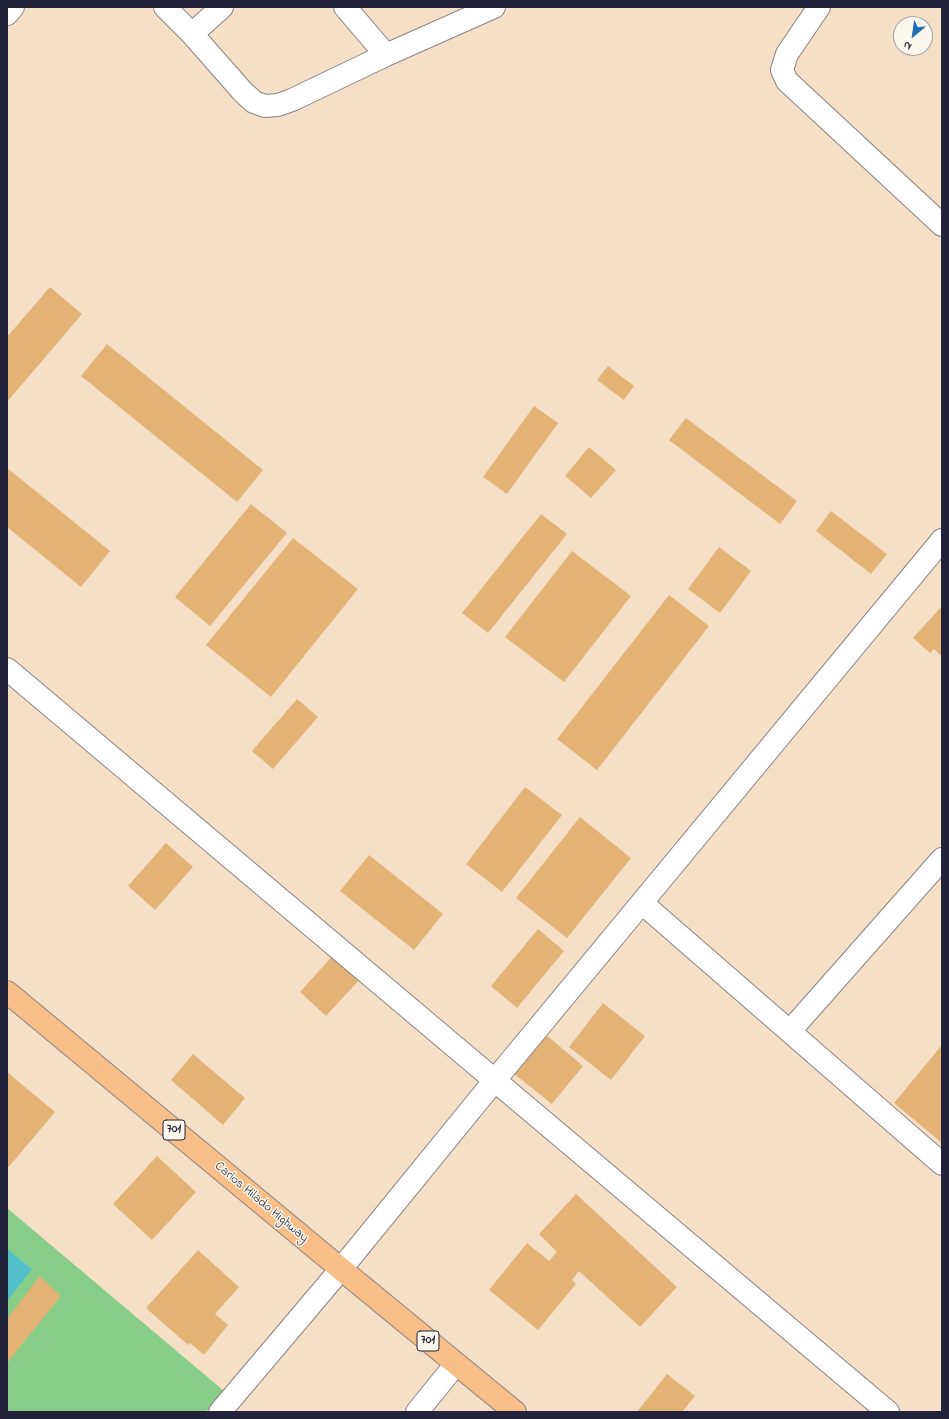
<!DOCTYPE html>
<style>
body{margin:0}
#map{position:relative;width:949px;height:1419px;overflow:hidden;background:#f5e0c7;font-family:"Indie Flower",sans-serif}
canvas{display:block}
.frame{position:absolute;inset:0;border:8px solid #22223b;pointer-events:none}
.north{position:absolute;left:893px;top:16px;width:40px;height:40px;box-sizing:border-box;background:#fbf7ec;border:1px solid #a4a2a5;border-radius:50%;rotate:209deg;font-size:11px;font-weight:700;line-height:16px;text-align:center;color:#22223b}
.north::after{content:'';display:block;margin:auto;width:14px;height:18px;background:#1f6fb2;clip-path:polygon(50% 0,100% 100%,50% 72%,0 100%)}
</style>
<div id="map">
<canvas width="949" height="1419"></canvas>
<div class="frame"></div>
<div class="north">N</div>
</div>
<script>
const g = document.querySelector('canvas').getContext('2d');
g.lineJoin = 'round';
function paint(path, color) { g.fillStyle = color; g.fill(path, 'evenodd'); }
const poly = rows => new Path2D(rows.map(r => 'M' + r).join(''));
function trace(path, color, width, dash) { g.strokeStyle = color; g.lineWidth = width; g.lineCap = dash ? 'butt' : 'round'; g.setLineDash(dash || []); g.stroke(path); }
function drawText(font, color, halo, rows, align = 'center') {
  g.font = font + ' "Indie Flower",sans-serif'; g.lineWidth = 3; g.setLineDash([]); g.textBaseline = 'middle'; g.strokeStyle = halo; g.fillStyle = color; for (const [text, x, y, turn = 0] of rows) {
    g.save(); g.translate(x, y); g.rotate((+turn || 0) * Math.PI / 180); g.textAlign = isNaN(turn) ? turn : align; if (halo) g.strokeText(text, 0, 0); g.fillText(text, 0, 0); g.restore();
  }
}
paint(poly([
 [7,1208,224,1391,206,1412,7,1412]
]), '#87cd88');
paint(poly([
 [7,1249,32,1269,7,1301]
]), '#52bfcb');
paint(poly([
 [50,287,82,314,7,402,7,337],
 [107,344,263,470,237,502,81,376],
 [608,366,634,386,624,400,597,380],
 [534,406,558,423,507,494,483,477],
 [686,418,797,501,780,524,669,440],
 [589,447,616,470,591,498,565,476],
 [7,468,110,551,81,587,7,527],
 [251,504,287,533,210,626,175,597],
 [831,511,887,554,871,574,816,531],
 [541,514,567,534,488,633,462,613],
 [293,538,358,589,271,697,206,645],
 [719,547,751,571,720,613,688,589],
 [572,551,631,596,564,682,505,637],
 [669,595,709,626,597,770,557,739],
 [942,606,942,657,934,649,930,653,913,638],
 [297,699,318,717,273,769,252,751],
 [525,787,562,815,502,892,466,864],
 [580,817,631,858,567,938,516,898],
 [166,843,193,867,155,910,128,886],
 [369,855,443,914,414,950,340,891],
 [538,929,564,951,517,1008,491,986],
 [335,953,362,977,326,1016,300,992],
 [603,1003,645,1036,611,1080,569,1047],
 [545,1034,583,1066,552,1104,513,1073],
 [942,1045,942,1143,894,1103],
 [193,1054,245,1098,223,1125,171,1080],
 [7,1072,55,1112,7,1169],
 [157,1156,196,1192,152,1240,113,1204],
 [576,1194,677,1287,640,1327,579,1271,572,1280,576,1284,538,1330,489,1290,527,1243,549,1261,557,1252,539,1234],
 [198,1250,239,1287,215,1314,228,1325,204,1355,190,1343,188,1345,146,1308],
 [40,1276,61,1296,7,1363,7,1319],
 [667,1374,695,1396,682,1412,637,1412]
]), '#e3b376');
const minor = poly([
 [165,7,192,34,243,92,254,102,265,106,278,105,292,100,386,55,494,7],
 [345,7,386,55],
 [819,7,787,54,782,70,787,81,942,225],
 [7,14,13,7],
 [192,34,222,7],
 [7,669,888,1412],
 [642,903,942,1164],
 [790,1031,942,859],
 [220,1412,341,1269,495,1080,942,540],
 [417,1412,456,1364]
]);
const major = poly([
 [7,992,341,1269,515,1412]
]);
trace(minor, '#8c8181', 24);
trace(major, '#8c8181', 24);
trace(minor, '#fff', 22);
trace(major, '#f7be87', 22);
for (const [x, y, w] of [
 [174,1130,22],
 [428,1341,22]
]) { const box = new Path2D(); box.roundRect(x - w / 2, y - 10, w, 20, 3); g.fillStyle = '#fbf7ec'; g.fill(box); trace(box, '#22223b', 1); }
drawText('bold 12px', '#22223b', null, [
 ["701",174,1130],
 ["701",428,1341]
]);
drawText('13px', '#22223b', '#fbf7ec', [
 ["Carlos Hilado Highway",261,1203,40]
]);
</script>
